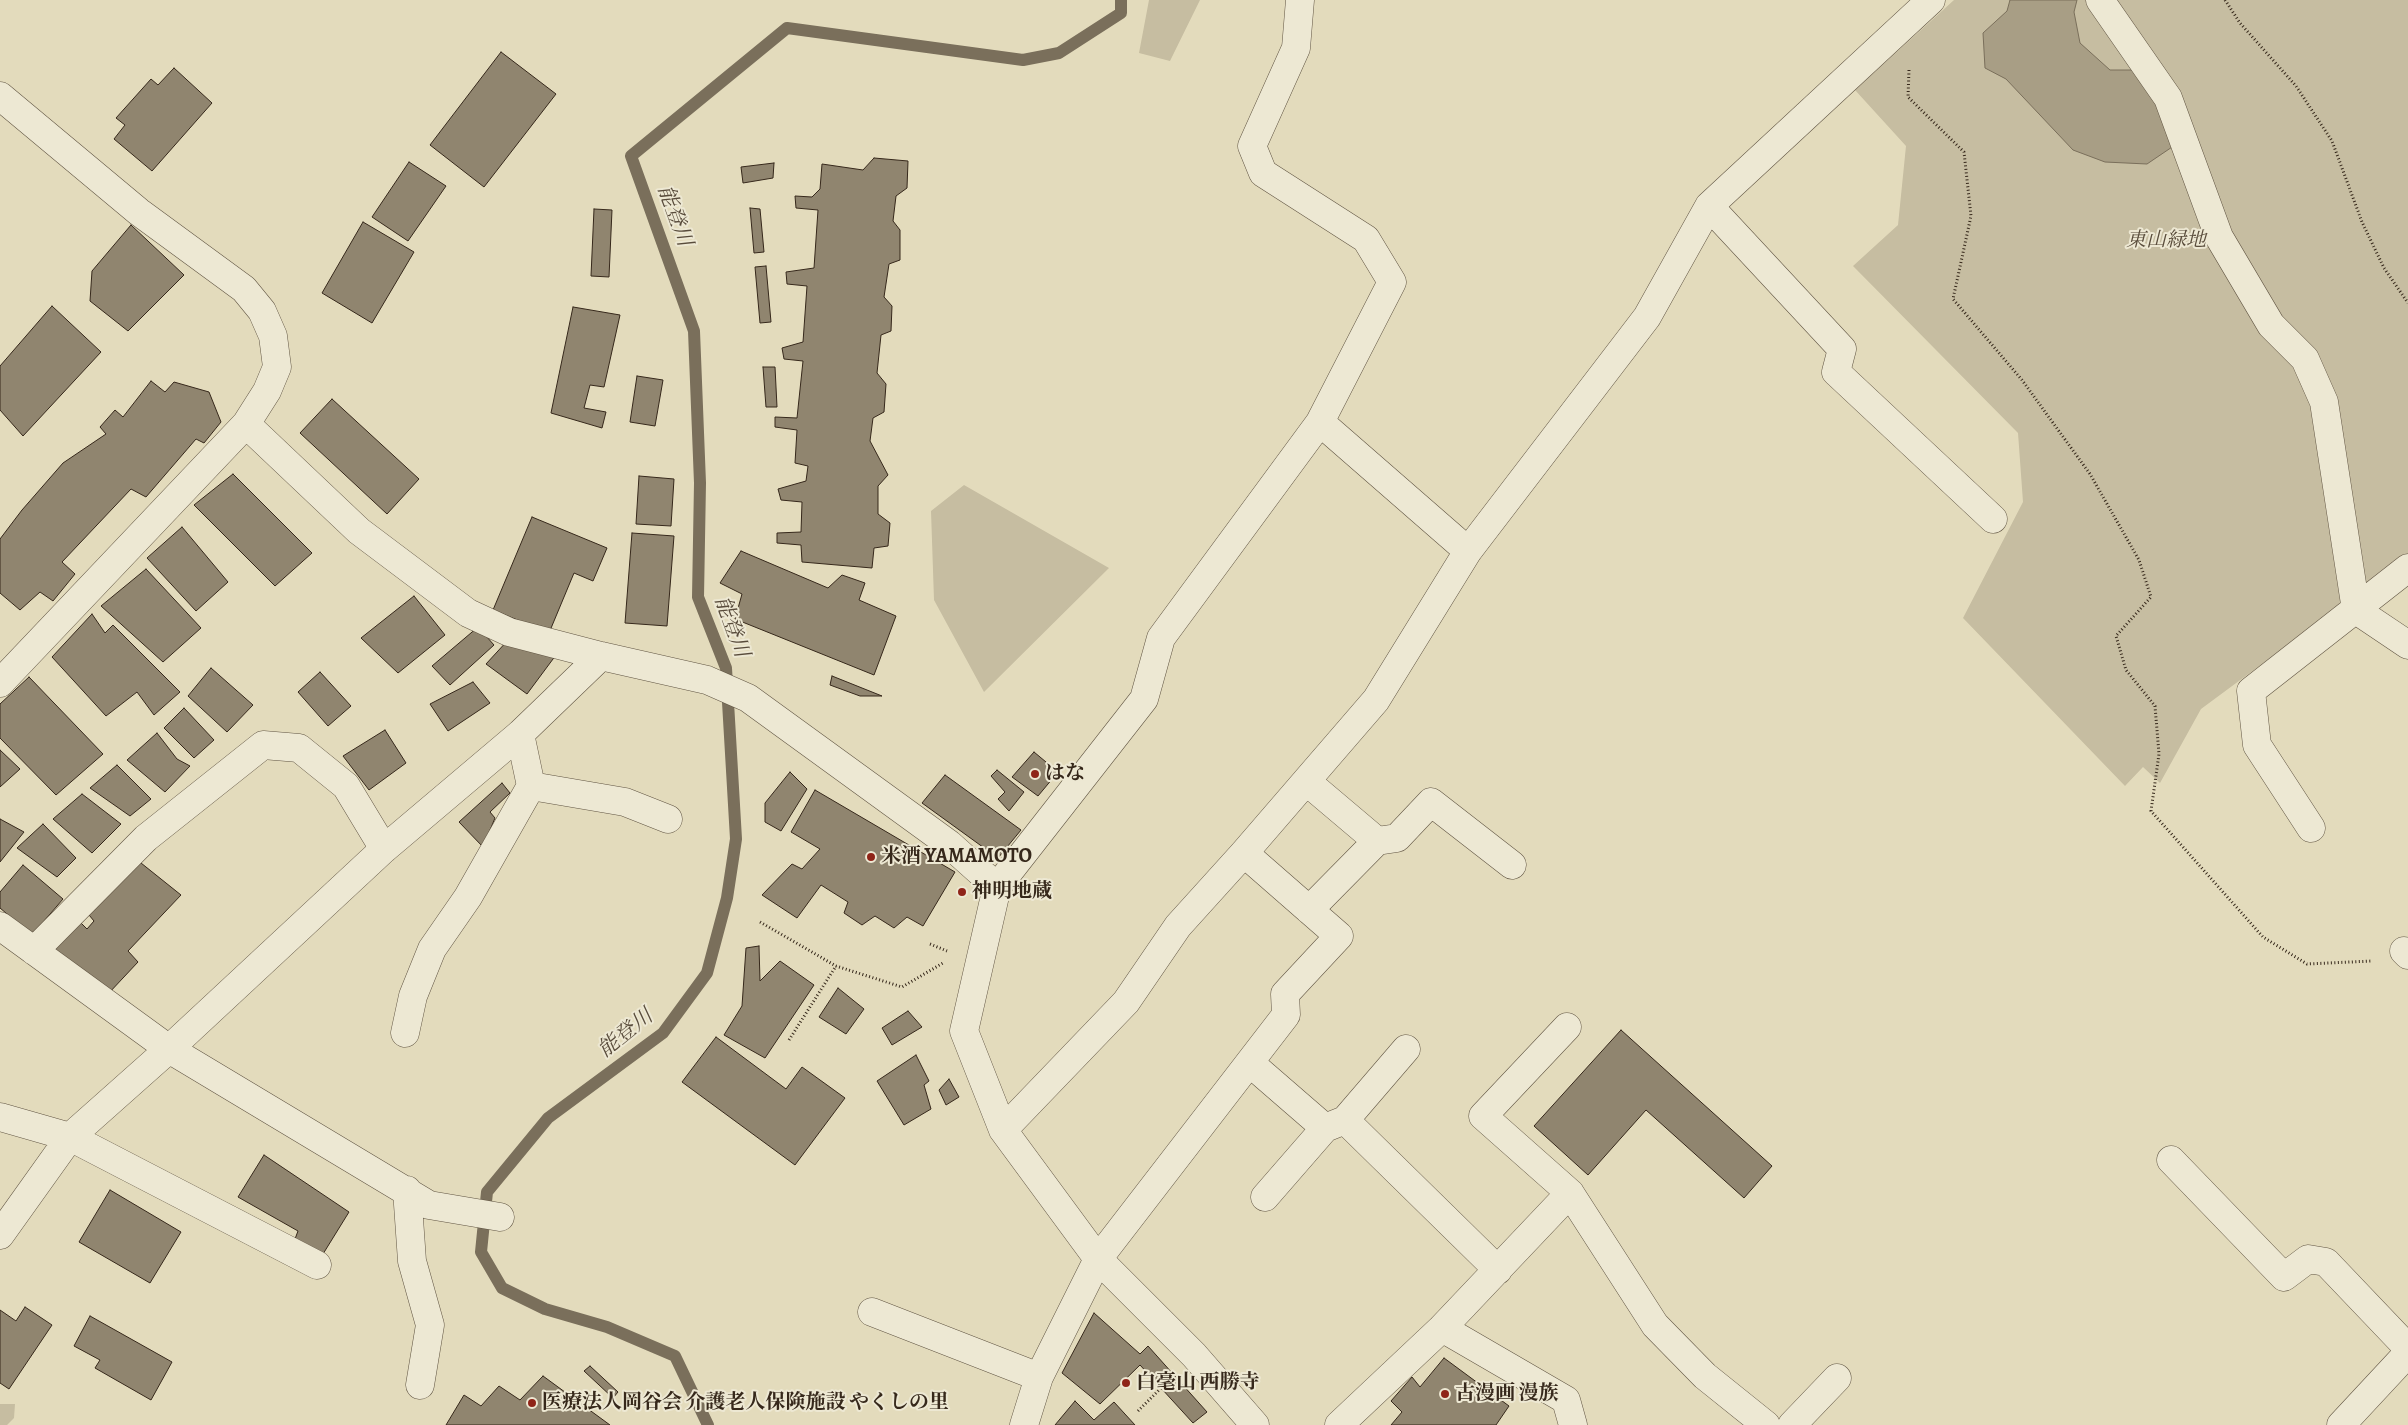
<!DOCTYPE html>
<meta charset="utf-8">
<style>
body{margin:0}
canvas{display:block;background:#e3dbbc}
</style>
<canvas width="2408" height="1425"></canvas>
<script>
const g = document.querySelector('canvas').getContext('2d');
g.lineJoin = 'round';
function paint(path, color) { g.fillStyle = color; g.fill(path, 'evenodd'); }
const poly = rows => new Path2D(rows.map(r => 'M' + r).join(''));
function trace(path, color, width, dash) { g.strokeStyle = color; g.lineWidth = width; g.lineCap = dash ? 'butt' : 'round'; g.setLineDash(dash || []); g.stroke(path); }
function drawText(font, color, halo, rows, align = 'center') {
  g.font = font + ' Alegreya,"Noto Serif JP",serif'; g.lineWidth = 4; g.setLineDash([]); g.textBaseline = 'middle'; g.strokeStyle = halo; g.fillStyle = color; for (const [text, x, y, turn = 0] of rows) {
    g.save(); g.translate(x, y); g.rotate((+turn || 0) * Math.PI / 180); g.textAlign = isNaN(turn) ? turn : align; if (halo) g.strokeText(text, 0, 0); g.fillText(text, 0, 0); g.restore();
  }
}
paint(poly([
 [1149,0,1200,0,1170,61,1139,53],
 [1954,0,2408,0,2408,556,2201,709,2160,783,2143,767,2125,786,1963,618,2023,502,2018,433,1853,266,1898,225,1906,146,1855,90],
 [964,485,1109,568,984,692,934,600,931,511],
 [0,1404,15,1404,14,1418,7,1425,0,1425]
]), '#c6bda1');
const water = poly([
 [2010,0,2077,0,2074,12,2080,43,2110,70,2136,70,2178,143,2147,164,2105,162,2073,150,2006,79,1985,68,1983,33,2007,11,2010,0]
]);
paint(water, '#a89e85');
trace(water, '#7a6f5b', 1);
trace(poly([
 [708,1425,675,1356,607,1327,545,1309,502,1288,481,1252,487,1192,548,1118,663,1033,707,973,727,898,736,839,726,668,698,597,700,483,694,331,631,156,787,28,1023,60,1059,53,1121,13,1121,0]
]), '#7a6f5b', 12);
const building = poly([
 [501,52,556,94,484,187,430,145,501,52],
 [174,68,212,103,152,171,114,139,125,125,116,118,151,79,158,85,174,68],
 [874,158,908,161,907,188,896,196,893,221,900,230,900,260,889,264,884,297,892,306,891,331,881,335,877,373,886,384,884,412,873,418,870,441,888,475,878,486,878,514,890,523,888,546,874,548,872,568,802,562,801,545,777,543,777,533,801,532,802,502,781,500,778,489,806,481,808,466,795,463,797,430,775,427,775,417,797,418,803,361,784,359,782,348,803,342,807,286,787,284,786,272,814,268,818,210,796,208,795,196,812,197,820,189,822,164,863,170,874,158],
 [409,162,446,186,408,241,372,217,409,162],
 [774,163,773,178,743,183,741,167,774,163],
 [750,208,760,209,764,252,754,253,750,208],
 [594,209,612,210,609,277,591,276,594,209],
 [363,222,414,252,372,323,322,293,363,222],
 [131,225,184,275,128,331,90,301,92,271,131,225],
 [766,266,771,322,760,323,755,267,766,266],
 [52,306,101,352,23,436,0,410,0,366,52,306],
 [573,307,620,315,604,387,590,385,584,408,606,412,602,428,551,413,573,307],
 [763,367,775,367,777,407,766,407,763,367],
 [637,376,663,380,655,426,630,422,637,376],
 [151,381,165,392,174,382,209,392,221,422,204,443,196,439,146,497,131,489,62,562,75,574,53,601,40,592,20,610,0,593,0,539,22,510,63,463,106,434,100,427,115,410,123,417,151,381],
 [332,399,419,479,387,514,300,433,332,399],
 [233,474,312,553,275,586,194,505,233,474],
 [639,476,674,479,671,526,636,524,639,476],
 [532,517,607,548,593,581,574,573,549,633,493,610,532,517],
 [182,527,228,582,196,611,147,558,182,527],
 [632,533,674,536,667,626,625,623,632,533],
 [741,551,828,588,842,575,865,583,859,600,896,616,874,675,735,619,742,594,720,583,741,551],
 [146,569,201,628,163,662,101,606,146,569],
 [414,596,445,635,398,673,361,638,414,596],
 [92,614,105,633,113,625,180,692,154,715,137,692,106,716,52,657,92,614],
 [478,627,494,645,450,685,432,666,478,627],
 [509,639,556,655,527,694,486,664,509,639],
 [211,668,253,705,227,732,188,696,211,668],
 [320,672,351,706,328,726,298,692,320,672],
 [832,676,882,696,860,696,830,685,832,676],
 [29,677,103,754,56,795,0,738,0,704,29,677],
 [473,682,490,703,448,731,430,704,473,682],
 [184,708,214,740,194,758,164,728,184,708],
 [385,730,406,763,369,790,343,756,385,730],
 [157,733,177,759,190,766,165,792,127,760,157,733],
 [0,750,20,769,0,787,0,750],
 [1034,752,1058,772,1038,796,1012,777,1034,752],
 [117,765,151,799,130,816,90,788,117,765],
 [997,770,1024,792,1009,811,998,799,1005,792,991,776,997,770],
 [790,772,807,789,781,831,765,822,765,803,790,772],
 [945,775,1021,830,998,858,922,803,945,775],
 [502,783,510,793,490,812,495,818,483,847,459,822,502,783],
 [815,790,955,872,923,926,907,917,894,928,875,916,862,925,844,913,848,902,821,885,797,918,762,895,792,864,802,869,820,849,791,832,815,790],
 [82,794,121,824,92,853,53,819,82,794],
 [0,819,24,832,0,862,0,819],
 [43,824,76,858,57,877,17,848,43,824],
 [141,863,181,895,128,951,138,962,108,994,52,952,81,923,87,929,94,921,89,915,141,863],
 [23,865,63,899,32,935,0,908,0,892,23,865],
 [759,946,760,981,780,961,814,985,765,1058,724,1035,742,1006,746,948,759,946],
 [838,988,864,1009,846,1034,819,1017,838,988],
 [908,1011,922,1027,892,1045,882,1028,908,1011],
 [1621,1030,1772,1166,1744,1198,1646,1110,1588,1175,1534,1126,1621,1030],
 [716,1037,786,1089,802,1067,845,1098,795,1165,682,1082,716,1037],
 [916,1055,929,1081,924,1085,931,1109,904,1125,877,1081,916,1055],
 [949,1079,959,1097,946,1105,939,1090,949,1079],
 [264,1155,349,1212,323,1254,295,1239,298,1231,238,1197,264,1155],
 [110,1190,181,1232,150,1283,79,1242,110,1190],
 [25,1307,52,1325,9,1389,0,1383,0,1310,16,1321,25,1307],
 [1094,1313,1140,1354,1148,1346,1207,1412,1193,1423,1140,1365,1100,1404,1062,1373,1094,1313],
 [90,1316,172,1362,151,1400,95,1368,100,1360,74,1346,90,1316],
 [1444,1358,1509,1406,1496,1425,1391,1425,1402,1412,1391,1401,1412,1377,1420,1387,1444,1358],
 [590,1366,618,1392,613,1398,584,1371,590,1366],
 [543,1376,610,1425,446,1425,464,1395,481,1406,499,1386,520,1400,543,1376],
 [1075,1401,1094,1420,1114,1402,1135,1425,1055,1425,1075,1401]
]);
paint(building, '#90856f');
trace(building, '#36281b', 1);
const minor = poly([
 [2100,0,2168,98,2219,237,2271,325,2305,359,2324,402,2356,610,2408,645],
 [0,96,139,212,244,289,262,311,273,336,277,367,267,391,246,424,0,683],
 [1709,206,1842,349,1836,372,1993,519],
 [1320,422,1468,551],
 [246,424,359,531,468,613,509,632,601,656,707,680,748,698,949,844,997,887,964,1031,1003,1130,1098,1259,1194,1355,1255,1425],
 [520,734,531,786,625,802,668,819],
 [1306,781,1377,841],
 [2311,828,2257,745,2251,691,2408,568],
 [997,887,1144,699,1161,638,1320,422,1392,282,1366,239,1263,173,1252,146,1296,48,1300,0],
 [1309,910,1377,841,1397,838,1431,802,1512,865],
 [0,926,169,1049,429,1205,500,1217],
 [34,951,146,838,263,745,299,748,346,786,384,849],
 [2404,951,2408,955],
 [1567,1027,1483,1116,1570,1193,1655,1325,1705,1376,1766,1425],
 [405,1033,413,996,432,949,468,897,531,786],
 [1250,1063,1325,1128,1345,1120,1498,1270],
 [0,1117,70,1137,317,1265],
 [1345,1120,1406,1049],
 [1003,1130,1126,1002,1178,926,1244,853,1376,700,1468,551,1647,317,1709,206,1931,0],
 [2171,1160,2284,1277,2308,1259,2326,1262,2408,1348],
 [407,1190,412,1261,430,1325,420,1385],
 [1265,1197,1325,1128],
 [0,1235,70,1137,169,1049,384,849,520,734,601,656],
 [872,1312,1039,1377],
 [1442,1328,1566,1400,1573,1425],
 [1024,1425,1039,1377,1098,1259,1286,1015,1285,994,1339,936,1244,853],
 [1339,1425,1442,1328,1570,1193],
 [1792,1425,1837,1378],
 [2341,1425,2408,1353]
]);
trace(minor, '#615543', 29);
trace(poly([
 [2225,0,2240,23,2296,86,2332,141,2362,222,2384,268,2408,303],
 [1909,70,1908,97,1964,152,1971,216,1953,299,2022,380,2090,474,2139,560,2151,597,2116,636,2126,670,2155,706,2159,754,2151,811,2263,937,2307,964,2372,961],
 [760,922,836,966,902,987,943,963],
 [930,944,947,951],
 [789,1040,836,966],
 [1138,1411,1169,1380]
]), '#36281b', 3, [1, 2.5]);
trace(minor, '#ede8d3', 28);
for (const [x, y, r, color] of [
 [1035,774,5,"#8f2418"],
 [871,857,5,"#8f2418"],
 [962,892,5,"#8f2418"],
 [1126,1383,5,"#8f2418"],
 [1445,1394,5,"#8f2418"],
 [532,1403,5,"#8f2418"]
]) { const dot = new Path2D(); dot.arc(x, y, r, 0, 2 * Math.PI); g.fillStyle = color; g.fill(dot); trace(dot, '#ede8d3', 2); }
drawText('italic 20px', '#5a4d3c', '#ede8d3', [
 ["東山緑地",2166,241]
]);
drawText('bold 20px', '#36281b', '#ede8d3', [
 ["はな",1045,774],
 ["米酒 YAMAMOTO",881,857],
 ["神明地蔵",972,892],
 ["白毫山 西勝寺",1136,1383],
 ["古漫画 漫族",1455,1394],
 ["医療法人岡谷会 介護老人保険施設 やくしの里",542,1403]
], 'left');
drawText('italic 21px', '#584b3b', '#ede8d3', [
 ["能登川",674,216,70],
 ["能登川",731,627,70],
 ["能登川",626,1034,-39]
]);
</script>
